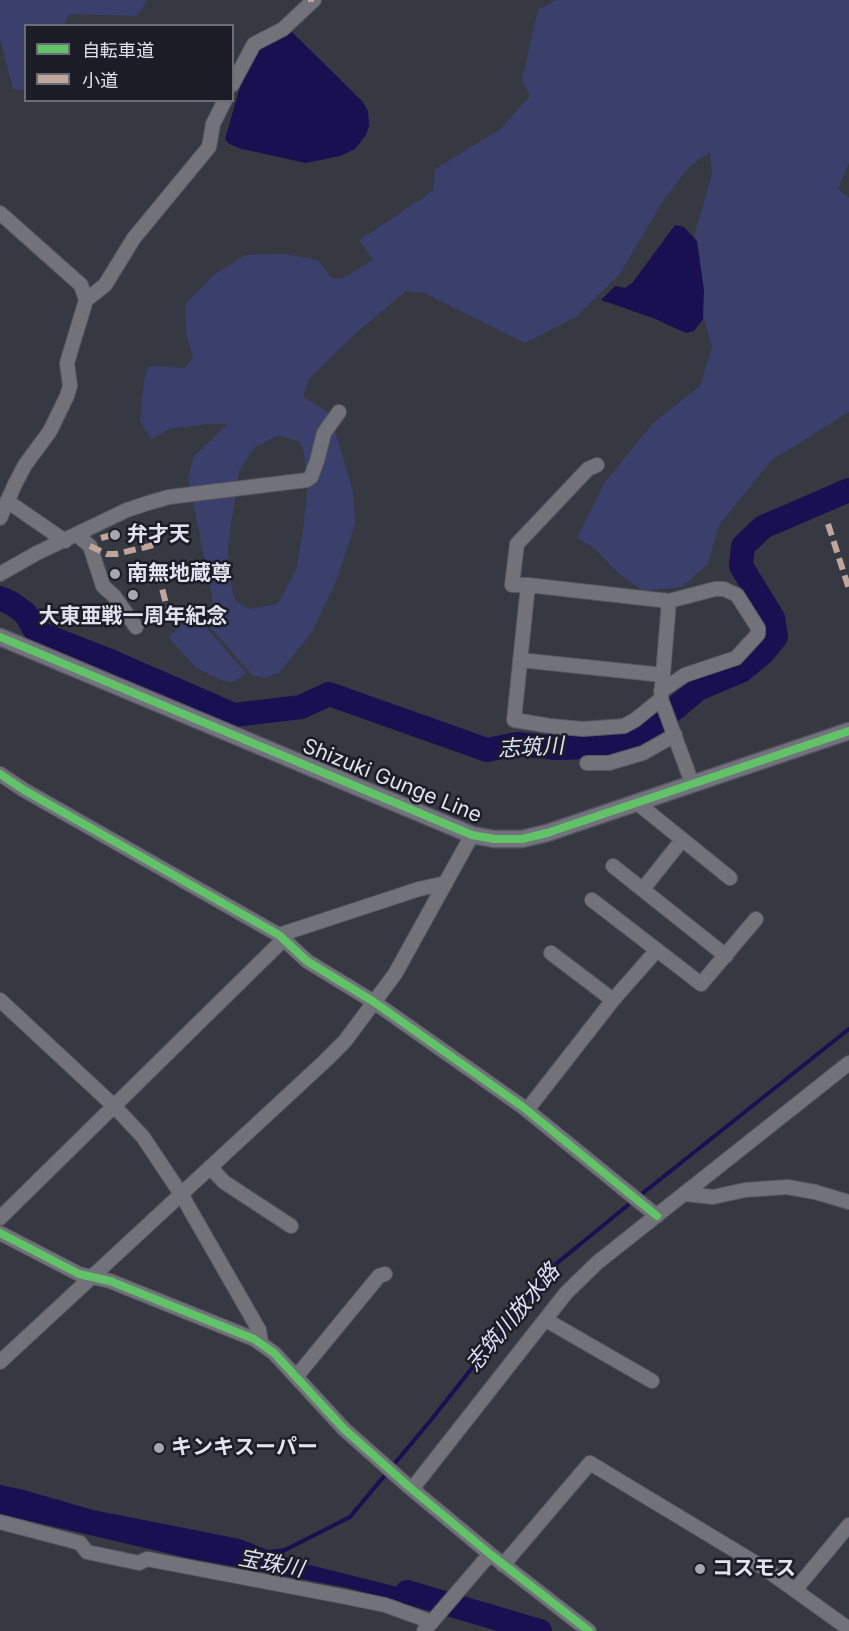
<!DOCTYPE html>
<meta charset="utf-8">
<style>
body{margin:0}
#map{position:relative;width:849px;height:1631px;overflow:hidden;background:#363842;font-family:Inter,"Noto Sans JP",sans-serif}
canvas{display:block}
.legend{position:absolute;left:24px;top:24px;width:210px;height:78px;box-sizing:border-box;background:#1b1c25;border:2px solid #6a6c76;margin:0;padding:8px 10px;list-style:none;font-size:18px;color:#e0e3ef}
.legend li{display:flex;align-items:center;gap:12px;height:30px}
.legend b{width:30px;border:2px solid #6a6c76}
</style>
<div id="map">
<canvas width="849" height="1631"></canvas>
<ul class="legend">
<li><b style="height:8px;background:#61c268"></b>自転車道</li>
<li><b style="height:8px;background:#c0a59a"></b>小道</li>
</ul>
</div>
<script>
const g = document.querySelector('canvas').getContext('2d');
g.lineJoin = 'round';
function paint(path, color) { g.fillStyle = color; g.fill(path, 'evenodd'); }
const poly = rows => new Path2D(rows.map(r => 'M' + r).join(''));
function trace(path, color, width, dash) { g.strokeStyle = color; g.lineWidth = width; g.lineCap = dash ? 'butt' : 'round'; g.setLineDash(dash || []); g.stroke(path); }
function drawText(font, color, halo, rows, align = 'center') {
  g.font = font + ' Inter,"Noto Sans JP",sans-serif'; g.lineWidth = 5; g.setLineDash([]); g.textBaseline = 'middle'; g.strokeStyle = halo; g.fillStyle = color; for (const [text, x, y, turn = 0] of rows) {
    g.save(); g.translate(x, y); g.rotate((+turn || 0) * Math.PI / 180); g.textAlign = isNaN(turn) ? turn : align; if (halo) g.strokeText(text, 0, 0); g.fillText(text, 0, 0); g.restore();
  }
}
paint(poly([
 [0,0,147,0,137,16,69,14,64,25,26,26,25,90,13,89,0,39],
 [557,0,849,0,849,163,838,189,849,198,849,412,772,460,719,525,708,564,682,587,643,591,618,573,595,549,577,538,605,482,653,423,700,386,712,347,696,291,695,233,712,174,710,152,689,167,663,201,619,275,576,317,525,343,424,293,406,291,356,333,309,379,303,397,327,411,335,431,353,491,355,524,337,579,312,632,280,672,265,678,252,675,209,626,213,602,188,477,194,456,228,424,207,424,169,429,151,440,140,421,144,380,149,366,185,368,193,358,186,333,185,304,215,274,246,255,284,254,317,260,333,279,343,278,373,260,359,240,433,191,435,169,499,130,530,96,522,80,538,10],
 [279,435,300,442,304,454,307,490,303,531,296,570,280,600,277,604,248,609,237,602,234,597,228,569,228,546,239,471,254,448],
 [194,614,246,673,235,682,223,681,196,668,168,637]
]), '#3b3f6c');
paint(poly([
 [292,32,362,101,368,111,369,126,366,135,355,149,340,156,306,163,242,149,229,144,225,139,240,87,258,50],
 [675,225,684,227,697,241,704,290,703,319,694,331,686,333,653,318,601,300,615,286,625,288,633,282],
 [0,1485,24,1490,93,1510,240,1539,298,1562,442,1598,431,1609,344,1587,188,1558,0,1514]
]), '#191051');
trace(poly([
 [638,1197,849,1029],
 [269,1552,285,1550,350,1517,431,1420,551,1268,633,1201]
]), '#191051', 4);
trace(poly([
 [0,598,11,603,25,613,36,632,110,661,234,715,301,707,329,694,487,750,517,744,558,748,616,746,629,744,644,734,698,689,741,671,763,653,776,637,773,618,741,566,743,546,763,527,849,490],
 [407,1592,540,1631]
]), '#191051', 24);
const minor = poly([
 [232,85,254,44,283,29,314,0],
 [0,213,81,285,86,300,67,363,70,386,67,396,50,431,25,465,15,484,0,518],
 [86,300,105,285,134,238,209,147,213,124,225,100],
 [7,501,65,541],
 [77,535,90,546,103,586,114,596,136,627],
 [0,574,37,553,127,510,148,503,169,497,307,480,311,477,317,461,324,433,339,412],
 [528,585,512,585,517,544,588,469,597,465],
 [669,601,661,699,692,783],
 [520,660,663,675],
 [661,699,635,720,624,726,583,729,550,726,514,720,528,585,669,601,715,589,724,589,737,595,758,628,758,634,736,658,685,675,661,691],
 [587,763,609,763,643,753,675,735],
 [0,774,24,790,279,935,307,961,374,1002,523,1107,657,1216],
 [636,802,730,878],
 [613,866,726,956],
 [643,889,682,840],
 [279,935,419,889,446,883],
 [657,950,701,984,756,919],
 [551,953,613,1000],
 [0,1000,114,1106,143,1137,181,1194,259,1330,261,1343],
 [527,1110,613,1000,657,950,592,900],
 [210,1167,224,1182,291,1226],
 [685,1194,713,1197,745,1190,787,1187,815,1192,849,1202],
 [0,1218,283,940],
 [0,1233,79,1274,110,1281,254,1339,274,1353,344,1429,407,1485,490,1554,589,1631],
 [546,1320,652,1381],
 [0,1362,325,1061,345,1041,395,974,472,835],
 [296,1377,379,1276,385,1274],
 [412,1489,566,1293,598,1262,849,1063],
 [0,1522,80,1543,87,1552,139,1563,147,1559,346,1597,385,1605,432,1622],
 [503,1565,590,1463,764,1568,849,1629],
 [795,1590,849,1525],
 [424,1631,490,1554]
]);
const major = poly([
 [0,637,472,835,494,839,522,839,547,833,849,731]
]);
trace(minor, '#565760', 16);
trace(major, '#565760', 19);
trace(minor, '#71727a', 14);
trace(major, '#72737e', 16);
trace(poly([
 [311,2,311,0],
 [828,524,849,589],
 [101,538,112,535],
 [90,546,107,554,116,554,154,545],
 [158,572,167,608,182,620]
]), '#c0a59a', 6, [12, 6]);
trace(poly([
 [0,637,472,835,494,839,522,839,547,833,849,731],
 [0,774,24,790,279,935,307,961,374,1002,523,1107,657,1216],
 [0,1233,79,1274,110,1281,254,1339,274,1353,344,1429,407,1485,490,1554,589,1631]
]), '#61c268', 8);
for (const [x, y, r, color] of [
 [115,535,6,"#a4a7b2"],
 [115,574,6,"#a4a7b2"],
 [133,595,6,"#a4a7b2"],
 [159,1448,6,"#a4a7b2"],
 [700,1569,6,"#a4a7b2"]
]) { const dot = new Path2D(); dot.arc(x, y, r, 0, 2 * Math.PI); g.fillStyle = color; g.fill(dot); trace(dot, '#1b1c25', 2); }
drawText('bold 21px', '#e0e3ef', '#1b1c25', [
 ["弁才天",127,535],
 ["南無地蔵尊",127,574],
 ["大東亜戦一周年紀念",133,617,"center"],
 ["キンキスーパー",171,1448],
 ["コスモス",712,1569]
], 'left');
drawText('21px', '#e0e3ef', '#1b1c25', [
 ["Shizuki Gunge Line",392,781,22]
]);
drawText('italic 22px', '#dee2f8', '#1b1c25', [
 ["志筑川",531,748,-3],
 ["志筑川放水路",513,1318,-50],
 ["宝珠川",271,1564,11]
]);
</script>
